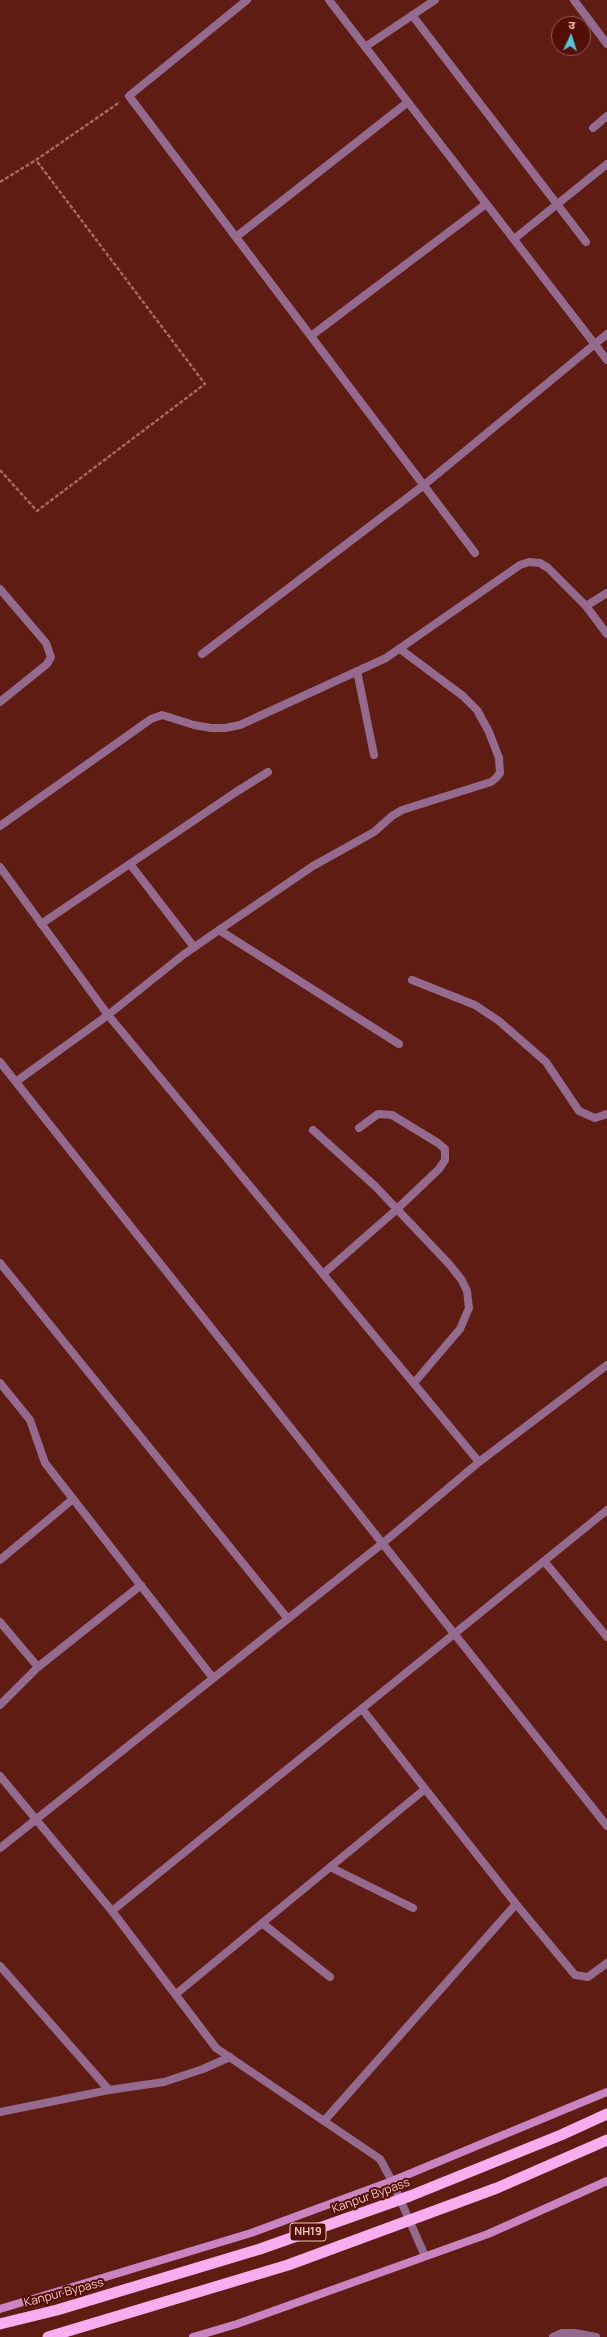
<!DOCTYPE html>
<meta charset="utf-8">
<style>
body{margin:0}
#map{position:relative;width:607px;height:2337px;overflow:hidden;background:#5f1c12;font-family:Manrope,"Noto Sans Devanagari",sans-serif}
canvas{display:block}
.north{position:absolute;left:551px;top:16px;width:40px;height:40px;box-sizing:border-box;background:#530f07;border:1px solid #935951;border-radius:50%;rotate:4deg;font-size:11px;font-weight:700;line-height:16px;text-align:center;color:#f2c8bf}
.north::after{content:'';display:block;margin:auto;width:14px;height:18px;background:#55cade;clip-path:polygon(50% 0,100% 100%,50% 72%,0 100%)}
</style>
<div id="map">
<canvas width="607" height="2337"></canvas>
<div class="north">उ</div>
</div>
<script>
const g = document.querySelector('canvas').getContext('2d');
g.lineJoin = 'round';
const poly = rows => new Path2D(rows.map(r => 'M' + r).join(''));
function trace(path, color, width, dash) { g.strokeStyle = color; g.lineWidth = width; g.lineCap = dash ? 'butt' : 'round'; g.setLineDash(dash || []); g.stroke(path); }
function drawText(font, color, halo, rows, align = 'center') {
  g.font = font + ' Manrope,sans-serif'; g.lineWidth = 4; g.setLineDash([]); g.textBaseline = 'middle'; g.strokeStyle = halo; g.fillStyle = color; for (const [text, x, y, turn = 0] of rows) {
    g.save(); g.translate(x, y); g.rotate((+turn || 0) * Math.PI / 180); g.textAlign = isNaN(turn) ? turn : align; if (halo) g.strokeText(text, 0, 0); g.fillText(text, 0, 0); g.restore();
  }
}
trace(poly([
 [0,182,36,160,120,102],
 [0,470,37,511,205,384,36,160]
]), '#a26a61', 2.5, [4, 2]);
trace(poly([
 [247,0,129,96,475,553],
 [329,0,607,360],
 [574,0,607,44],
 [412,15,586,242],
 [365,47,435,0],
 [593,128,607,116],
 [236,237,408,102],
 [514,239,607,164],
 [311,336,486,204],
 [0,589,46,643,51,657,47,664,0,702],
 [586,606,607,593],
 [202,654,424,485,607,334],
 [357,671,374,755],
 [0,826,151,719,162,715,194,725,211,728,225,728,240,725,386,658,520,565,529,562,540,563,548,568,586,606,607,634],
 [130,864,194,947],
 [0,867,108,1015,183,955,219,930,313,866,374,832,392,816,402,810,491,782,496,778,500,773,499,758,489,732,477,710,463,696,400,649],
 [41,924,236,792,268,772],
 [219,930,399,1044],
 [412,980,475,1005,499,1021,546,1062,579,1111,595,1118,607,1114],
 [17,1081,108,1015,479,1462],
 [313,1130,375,1186,449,1264,461,1279,467,1291,469,1308,460,1329,414,1383],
 [0,1263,288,1619],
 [323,1274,396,1210,439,1169,445,1160,445,1149,438,1143,392,1115,378,1114,359,1128],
 [0,1383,30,1420,45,1463,213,1678],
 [0,1560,73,1499],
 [544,1561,607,1637],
 [0,1622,38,1667],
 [0,1705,38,1667,141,1585],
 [362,1709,516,1904,575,1975,588,1977,607,1963],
 [0,1776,112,1911,216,2048,380,2159,392,2181,425,2256],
 [0,1848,383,1543,479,1462,607,1365],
 [330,1867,413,1908],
 [112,1911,607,1510],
 [262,1923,330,1977],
 [0,1966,109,2090],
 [176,1994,425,1789],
 [0,2112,109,2090,164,2082,203,2069,230,2057],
 [324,2121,516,1904],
 [553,2337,562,2333,575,2333,596,2337]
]), '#946a8f', 8);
trace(poly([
 [0,1062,607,1826]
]), '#946a8f', 8);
trace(poly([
 [0,2309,251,2233,392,2181,607,2092],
 [193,2337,237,2324,488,2234,607,2181]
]), '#c985c1', 8);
trace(poly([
 [0,2324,57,2310,260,2249,410,2196,561,2135,607,2114],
 [48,2337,288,2265,497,2188,607,2140]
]), '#f8adee', 11);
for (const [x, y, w] of [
 [308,2232,36]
]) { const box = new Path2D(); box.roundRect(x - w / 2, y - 9, w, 18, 3); g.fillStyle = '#530f07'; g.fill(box); trace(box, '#f2c8bf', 1); }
drawText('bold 11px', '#f2c8bf', null, [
 ["NH19",308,2232]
]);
drawText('12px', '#f2c8bf', '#530f07', [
 ["Kanpur Bypass",371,2196,-20],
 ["Kanpur Bypass",64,2293,-15]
]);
</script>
